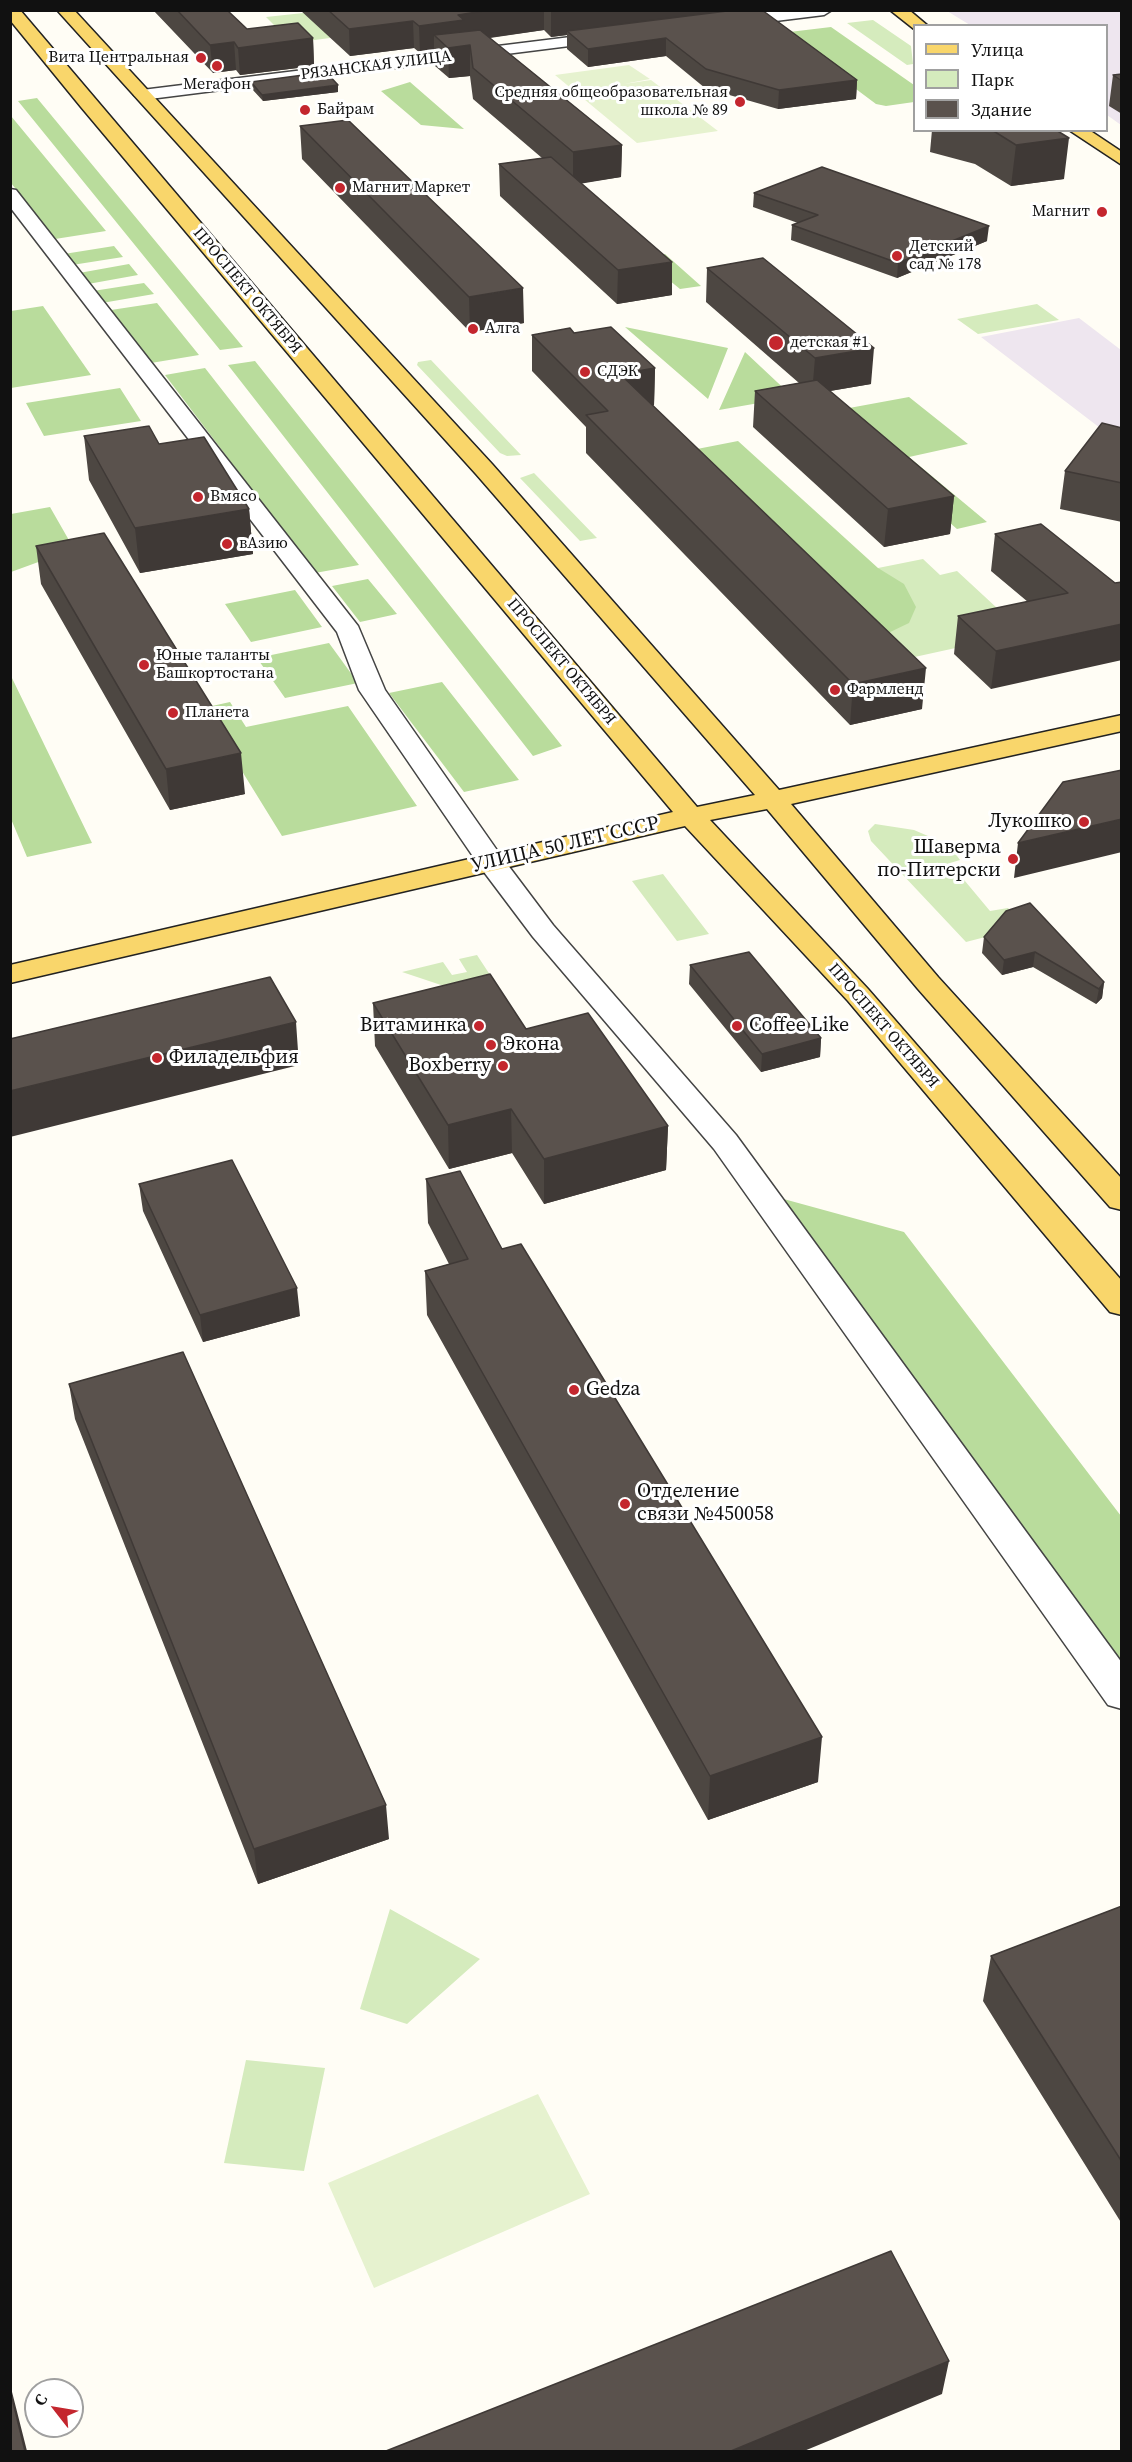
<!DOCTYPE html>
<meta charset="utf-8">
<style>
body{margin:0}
#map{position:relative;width:1132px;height:2462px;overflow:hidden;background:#fffdf5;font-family:"Source Serif 4",serif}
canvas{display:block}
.frame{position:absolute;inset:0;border:12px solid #111;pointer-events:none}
.legend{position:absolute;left:913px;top:24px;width:195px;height:108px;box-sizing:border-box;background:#fff;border:2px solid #a0a0a0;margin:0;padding:8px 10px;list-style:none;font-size:18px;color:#111}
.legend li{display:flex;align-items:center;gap:12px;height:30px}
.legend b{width:30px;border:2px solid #a0a0a0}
.north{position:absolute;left:24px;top:2378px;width:60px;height:60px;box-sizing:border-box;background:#fff;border:2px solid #a0a0a0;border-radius:50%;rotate:301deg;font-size:16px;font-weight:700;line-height:24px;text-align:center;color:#111}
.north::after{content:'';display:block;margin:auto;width:21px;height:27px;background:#c4262e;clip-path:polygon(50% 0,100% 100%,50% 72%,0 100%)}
</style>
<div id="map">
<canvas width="1132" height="2462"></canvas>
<div class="frame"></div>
<ul class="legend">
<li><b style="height:8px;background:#f9d66b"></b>Улица</li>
<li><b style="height:16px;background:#d5ebbd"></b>Парк</li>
<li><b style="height:16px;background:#5a524d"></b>Здание</li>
</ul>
<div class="north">С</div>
</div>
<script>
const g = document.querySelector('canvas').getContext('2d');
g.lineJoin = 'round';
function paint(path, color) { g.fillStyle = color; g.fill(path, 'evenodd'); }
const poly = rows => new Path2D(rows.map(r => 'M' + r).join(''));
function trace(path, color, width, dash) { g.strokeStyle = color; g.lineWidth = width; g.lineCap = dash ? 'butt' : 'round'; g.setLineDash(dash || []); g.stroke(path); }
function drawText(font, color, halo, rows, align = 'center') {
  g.font = font + ' "Source Serif 4",serif'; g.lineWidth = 6; g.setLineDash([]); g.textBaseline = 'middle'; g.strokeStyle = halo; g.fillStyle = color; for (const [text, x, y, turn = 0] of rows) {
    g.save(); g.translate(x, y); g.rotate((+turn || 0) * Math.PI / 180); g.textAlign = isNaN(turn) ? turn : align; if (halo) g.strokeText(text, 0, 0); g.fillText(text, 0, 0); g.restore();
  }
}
paint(poly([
 [947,11,1121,11,1121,125,1107,115,1106,26,970,25],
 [1079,318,1121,350,1121,444,981,337]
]), '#eee6ef');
paint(poly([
 [322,11,368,33,292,43,266,17],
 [873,20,911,46,913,64,907,65,847,23],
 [1037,304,1059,320,978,334,957,319],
 [431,360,521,455,507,456,500,453,417,365,418,362],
 [534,473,597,538,580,541,520,478],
 [923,559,940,575,957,571,1024,633,910,658,886,634,878,568],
 [875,824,914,830,949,845,960,860,950,863,990,911,1008,908,1016,917,993,935,966,942,871,841,868,831],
 [663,874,709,934,677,941,632,881],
 [477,955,496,984,462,992,402,972,443,962,452,975,467,972,459,959],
 [390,1909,480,1959,407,2024,360,2009],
 [246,2060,325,2068,304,2171,224,2163]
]), '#d5ebbd');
paint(poly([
 [831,27,914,85,914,102,886,106,876,104,781,33],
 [410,82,464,129,421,125,381,91],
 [37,98,243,347,220,350,18,101],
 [10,116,11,116,106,231,55,239,11,183],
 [114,246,123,257,72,265,64,254],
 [665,254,701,286,680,289,642,258],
 [129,264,138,275,88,284,79,273],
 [144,283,154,294,102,303,93,291],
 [157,303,199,355,151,363,111,310],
 [43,306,91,375,11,388,11,311],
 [625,327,728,348,708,399],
 [745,352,793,397,719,410],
 [255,361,562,746,533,756,228,365],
 [205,368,359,565,315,573,165,375],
 [120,388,141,421,44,436,26,403],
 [909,397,968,444,909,457,987,522,957,529,822,413],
 [738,441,878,568,904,584,916,607,909,623,886,634,697,449],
 [50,507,74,549,11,572,11,514],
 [368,579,397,614,360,622,332,586],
 [295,590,322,627,251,642,225,604],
 [329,643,358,683,285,698,257,658],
 [10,676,11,676,92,843,27,857,11,819],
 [442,682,519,780,464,792,389,693],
 [230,702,246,727,348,706,417,806,282,836,203,708],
 [780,1198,904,1232,1121,1516,1121,1665]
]), '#b9dc9c');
paint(poly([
 [629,65,650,79,624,84,651,80,718,131,637,143,555,75],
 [538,2094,590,2194,374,2288,328,2183]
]), '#e6f2cf');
const minor = poly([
 [782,10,832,10,824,15,727,27,719,22,727,17,782,10],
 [611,32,619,37,617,40,142,100,134,95,142,90,611,32],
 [10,189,16,190,358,626,385,690,501,856,553,925,736,1135,1122,1663,1122,1709,1108,1705,714,1149,533,937,481,868,359,690,337,632,10,207,10,189]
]);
const major = poly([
 [10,10,20,10,697,807,755,795,476,474,57,10,74,10,492,464,779,790,1122,715,1122,731,791,804,938,977,1122,1179,1122,1210,1110,1207,918,989,767,809,710,820,868,989,1122,1281,1122,1315,1110,1312,848,1001,685,826,10,983,10,965,673,812,81,107,10,20,10,10],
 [890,10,909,10,928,26,914,26,914,29,890,10],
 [1069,130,1089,130,1122,152,1122,165,1069,130]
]);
trace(minor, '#444', 3);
trace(major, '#222', 3);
paint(minor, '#fff');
paint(major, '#f9d66b');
paint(poly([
 [153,10,227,10,247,29,313,38,314,66,240,75,236,70,213,73],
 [300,10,762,10,857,80,856,99,778,109,705,88,666,56,588,67,567,49,567,35,551,37,544,30,490,38,622,145,621,177,581,183,672,295,617,304,500,196,499,164,542,158,473,99,470,76,449,78,435,66,434,51,420,53,414,48,350,56],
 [1122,74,1122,114,1109,106,1113,75],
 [251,82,338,92,263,101,252,89],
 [300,126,524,323,470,332,302,159],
 [932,130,1056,130,1064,179,1011,186,975,164,930,152],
 [754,193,987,241,897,278,791,240,792,225,798,223,753,207],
 [707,268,871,384,830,391,954,496,950,534,884,547,753,427,755,391,799,383,706,302],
 [574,333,655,368,654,405,653,406,922,709,850,725,586,453,586,427,532,371,532,335],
 [1122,428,1122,522,1060,509,1065,471],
 [84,436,159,444,249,509,253,554,140,573,89,480],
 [995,534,1115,583,991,689,954,654,958,616,1028,602,991,571],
 [36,546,245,794,170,810,41,584],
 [1006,911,1104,982,1102,998,1096,1004,1033,967,1002,975,982,953,984,937],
 [690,965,821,1038,820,1057,761,1072,689,984],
 [373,1003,526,1029,668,1126,666,1170,544,1204,512,1153,449,1169,375,1046],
 [426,1179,502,1249,818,1782,708,1820,427,1315,425,1271,449,1264,428,1223],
 [139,1184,300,1316,203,1342,143,1211],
 [69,1384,389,1839,258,1884,75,1419],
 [1122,1906,1122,2224,983,2001,991,1956]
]), '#4d4742');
paint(poly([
 [489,10,544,10,544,30,465,41,470,45,470,76,449,78,448,48,434,35,434,51,420,53,419,26,458,15],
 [551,10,740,10,567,31,567,35,551,37],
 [413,21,414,48,350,56,349,29],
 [313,38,314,66,240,75,238,48],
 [666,38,666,56,588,67,588,49],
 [234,42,236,70,213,73,210,45],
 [857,80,856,99,778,109,779,90],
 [338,85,338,92,263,101,262,95],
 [1069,138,1064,179,1011,186,1016,145],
 [622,145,621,177,573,185,573,152],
 [989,226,987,241,897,278,898,263],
 [672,262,672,295,617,304,618,270],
 [523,288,524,323,470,332,469,297],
 [874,348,871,384,812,394,815,358],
 [655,368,654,405,620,412,620,374],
 [954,496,950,534,884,547,888,509],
 [249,509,253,554,140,573,135,528],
 [1122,624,1122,660,991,689,996,651],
 [926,668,922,709,850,725,853,684],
 [241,753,245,794,170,810,166,769],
 [1122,819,1122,852,1014,878,1018,843],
 [1035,952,1033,967,1002,975,1004,960],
 [1104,982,1102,998,1096,1004,1099,989],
 [296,1022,299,1065,10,1137,10,1091],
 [821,1038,820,1057,761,1072,762,1054],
 [511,1109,512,1153,449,1169,448,1125],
 [668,1126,666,1170,544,1204,544,1159],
 [297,1288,300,1316,203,1342,200,1315],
 [822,1737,818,1782,708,1820,710,1776],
 [386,1805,389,1839,258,1884,254,1849],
 [949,2361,942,2394,804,2451,731,2451],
 [10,2384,27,2451,25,2451,10,2390]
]), '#3f3936');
const building = poly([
 [177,10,227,10,247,29,298,23,313,38,238,48,234,42,210,45,177,10],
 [328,10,489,10,458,15,464,20,419,26,413,21,349,29,328,10],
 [735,10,762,10,857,80,779,90,706,69,666,38,588,49,567,31,735,10],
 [480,30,622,145,573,152,473,68,470,45,448,48,434,35,480,30],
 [326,72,338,85,262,95,251,82,326,72],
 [1122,74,1122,81,1113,75,1122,74],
 [348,120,523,288,469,297,300,126,348,120],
 [992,130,1056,130,1069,138,1016,145,992,130],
 [551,157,672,262,618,270,499,164,551,157],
 [822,167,989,226,898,263,792,225,818,215,754,193,822,167],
 [763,258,874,348,815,358,707,268,763,258],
 [611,327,655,368,620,374,926,668,853,684,586,415,608,411,532,335,570,328,574,333,611,327],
 [817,380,954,496,888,509,755,391,817,380],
 [1102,423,1122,428,1122,483,1065,471,1102,423],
 [149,426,159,444,204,437,249,509,135,528,84,436,149,426],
 [1041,524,1115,583,1122,582,1122,624,996,651,958,616,1068,593,995,534,1041,524],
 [104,533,241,753,166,769,36,546,104,533],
 [1122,770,1122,819,1018,843,1063,782,1122,770],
 [1030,903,1104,982,1099,989,1035,952,1004,960,984,937,1006,911,1030,903],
 [749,952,821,1038,762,1054,690,965,749,952],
 [490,974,526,1029,588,1013,668,1126,544,1159,511,1109,448,1125,373,1003,490,974],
 [270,977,296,1022,10,1091,10,1039,270,977],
 [232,1160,297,1288,200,1315,139,1184,232,1160],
 [460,1171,502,1249,521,1244,822,1737,710,1776,425,1271,468,1259,426,1179,460,1171],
 [183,1352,386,1805,254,1849,69,1384,183,1352],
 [1122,1906,1122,2162,991,1956,1122,1906],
 [891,2251,949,2361,731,2451,386,2451,891,2251],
 [10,2390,25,2451,10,2451,10,2390]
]);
paint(building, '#5a524d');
trace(building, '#3f3936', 1.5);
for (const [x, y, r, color] of [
 [201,58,6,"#c4262e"],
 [217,66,6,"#c4262e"],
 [740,102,6,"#c4262e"],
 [305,110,6,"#c4262e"],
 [340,188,6,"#c4262e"],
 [1102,212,6,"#c4262e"],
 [897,256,6,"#c4262e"],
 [473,329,6,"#c4262e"],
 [776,343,8,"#c4262e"],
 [585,372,6,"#c4262e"],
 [198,497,6,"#c4262e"],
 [227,544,6,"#c4262e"],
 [144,665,6,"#c4262e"],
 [835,690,6,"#c4262e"],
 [173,713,6,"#c4262e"],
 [1084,822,6,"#c4262e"],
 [1013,859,6,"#c4262e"],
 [479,1026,6,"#c4262e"],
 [737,1026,6,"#c4262e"],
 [491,1045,6,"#c4262e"],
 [157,1058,6,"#c4262e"],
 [503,1066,6,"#c4262e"],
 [574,1390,6,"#c4262e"],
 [625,1504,6,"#c4262e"]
]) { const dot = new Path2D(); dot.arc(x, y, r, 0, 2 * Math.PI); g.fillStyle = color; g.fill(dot); trace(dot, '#fff', 2); }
drawText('16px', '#111', '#fff', [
 ["Вита Центральная",189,58,"right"],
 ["Мегафон",217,85,"center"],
 ["Средняя общеобразовательная",728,93,"right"],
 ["школа № 89",728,111,"right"],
 ["Байрам",317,110],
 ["Магнит Маркет",352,188],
 ["Магнит",1090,212,"right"],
 ["Детский",909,247],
 ["сад № 178",909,265],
 ["Алга",485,329],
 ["детская #1",790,343],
 ["СДЭК",597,372],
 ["Вмясо",210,497],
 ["вАзию",239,544],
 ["Юные таланты",156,656],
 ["Башкортостана",156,674],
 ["Фармленд",847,690],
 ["Планета",185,713]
], 'left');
drawText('16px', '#111', '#fff', [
 ["РЯЗАНСКАЯ УЛИЦА",376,66,-7],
 ["ПРОСПЕКТ ОКТЯБРЯ",247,291,50],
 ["ПРОСПЕКТ ОКТЯБРЯ",561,662,50],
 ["ПРОСПЕКТ ОКТЯБРЯ",883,1026,49]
]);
drawText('20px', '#111', '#fff', [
 ["Лукошко",1072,822,"right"],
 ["Шаверма",1001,848,"right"],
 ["по-Питерски",1001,871,"right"],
 ["Витаминка",467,1026,"right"],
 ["Coffee Like",749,1026],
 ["Экона",503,1045],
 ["Филадельфия",169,1058],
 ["Boxberry",491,1066,"right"],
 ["Gedza",586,1390],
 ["Отделение",637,1492],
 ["связи №450058",637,1515]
], 'left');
drawText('20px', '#111', '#fff', [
 ["УЛИЦА 50 ЛЕТ СССР",565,845,-13]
]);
</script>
